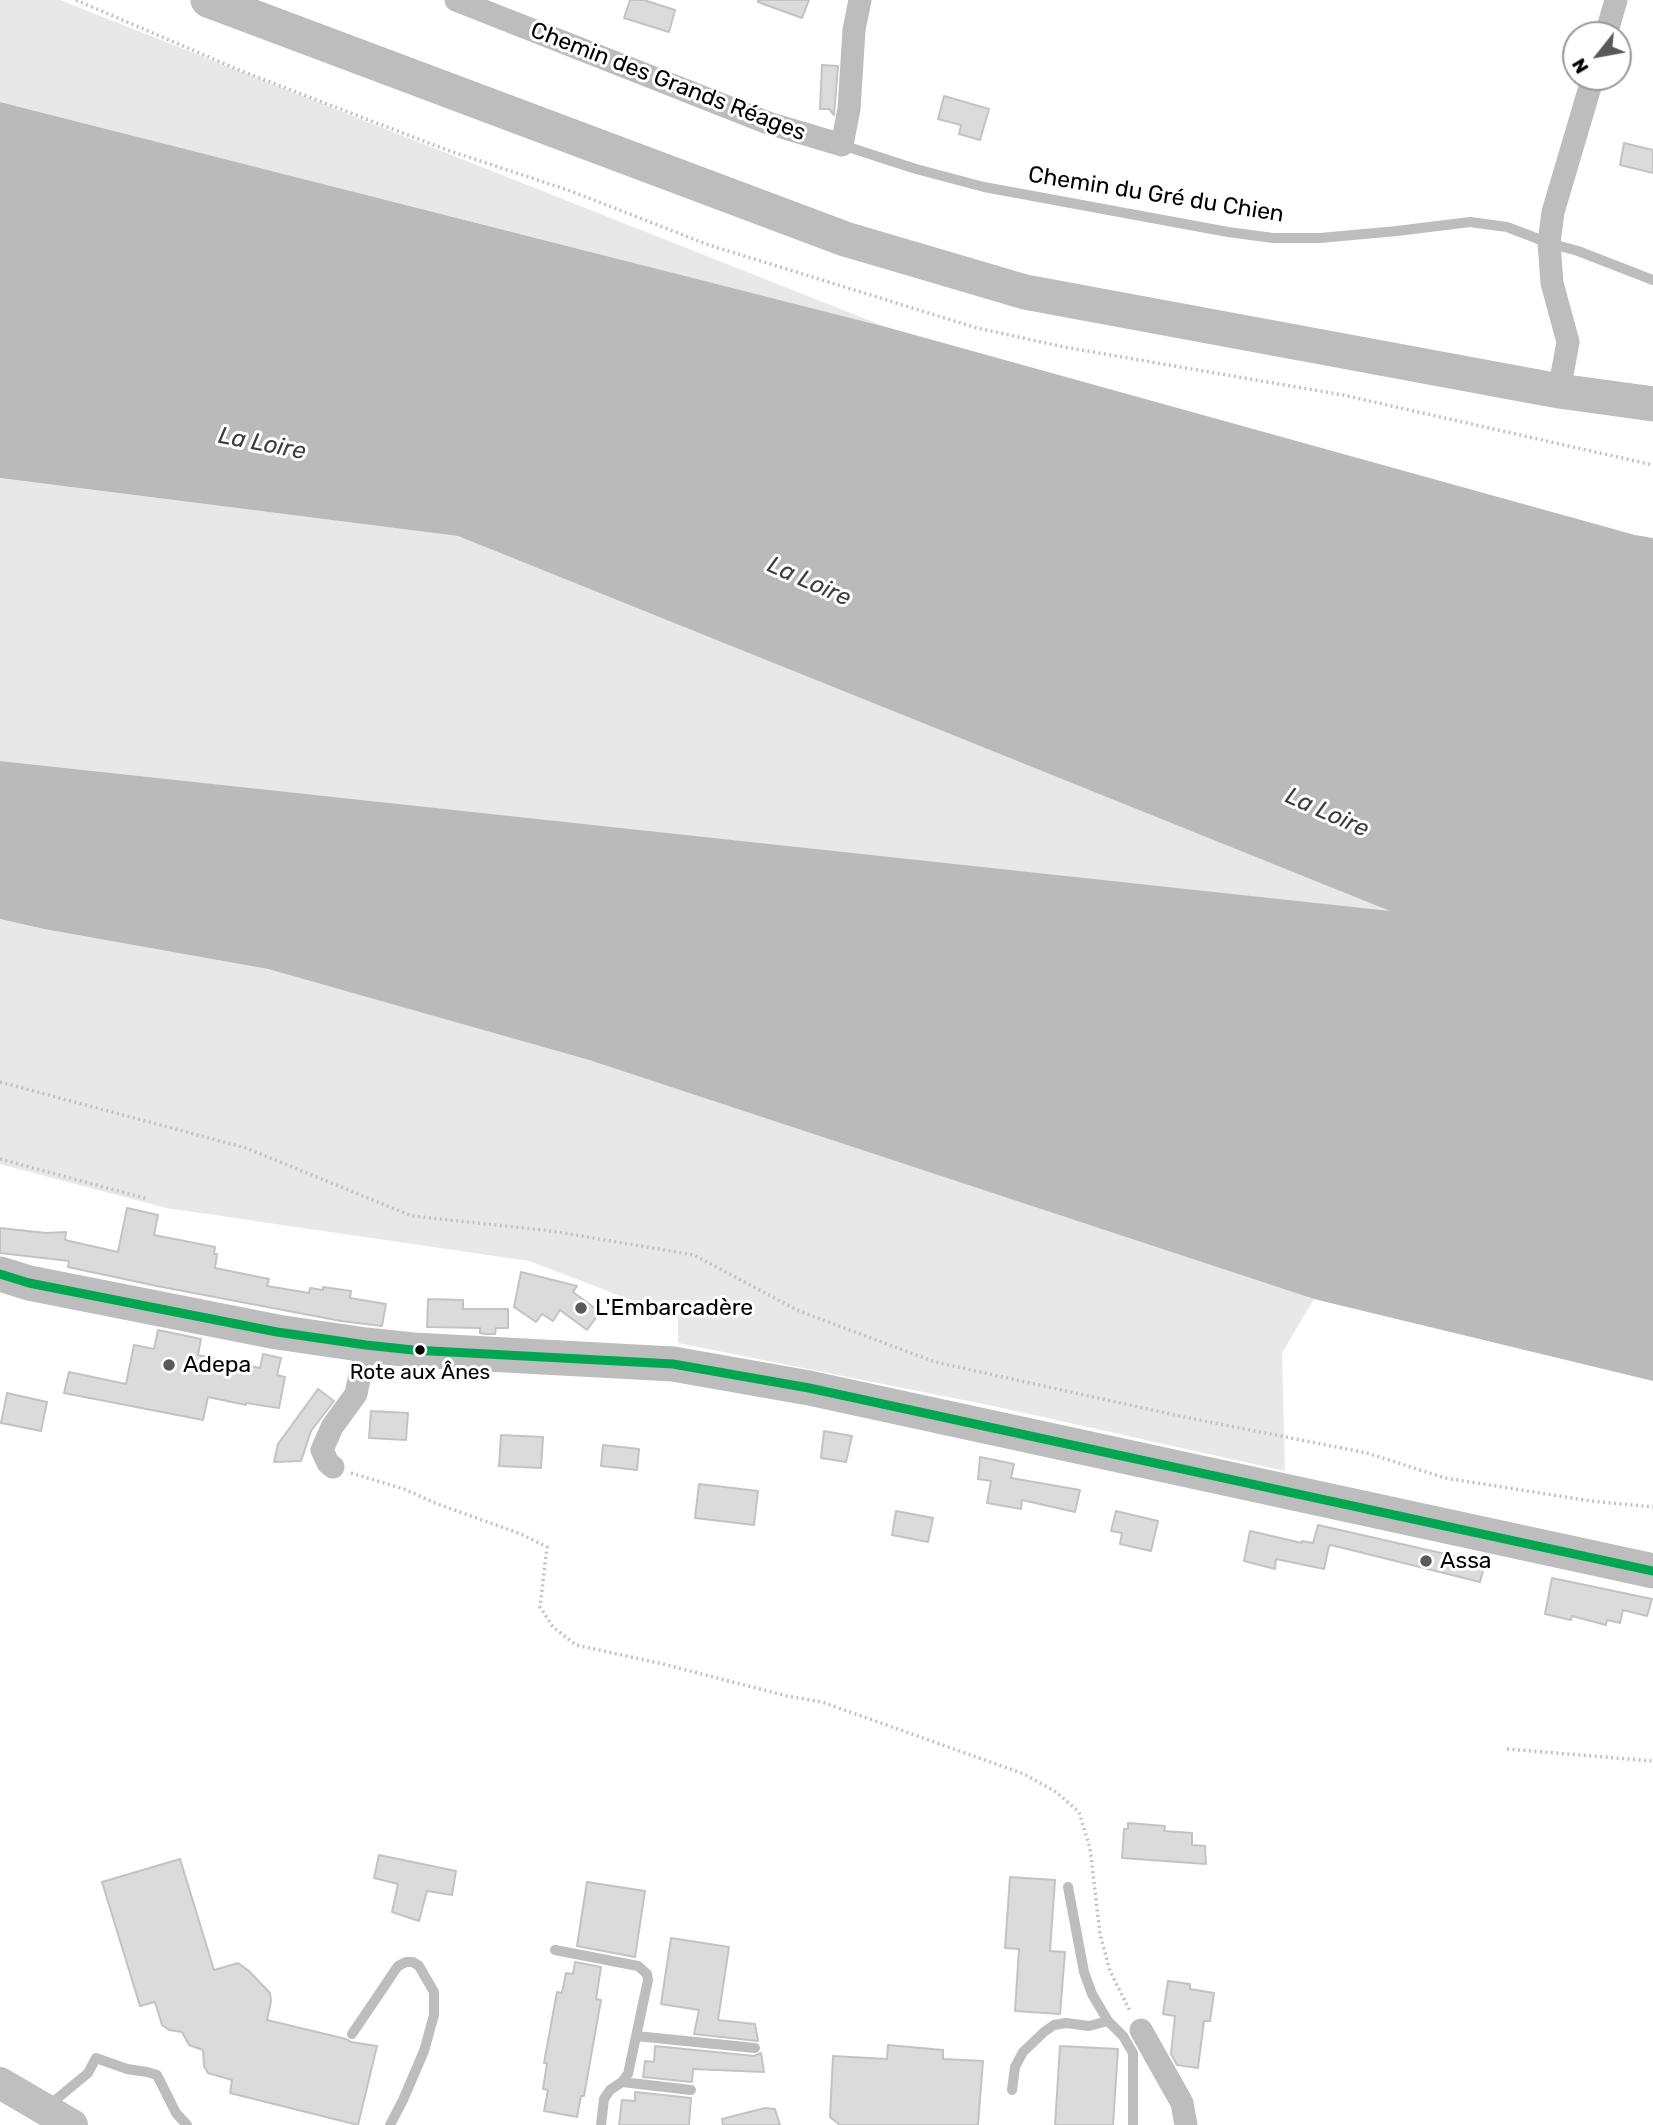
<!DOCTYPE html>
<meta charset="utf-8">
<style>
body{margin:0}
#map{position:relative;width:1653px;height:2125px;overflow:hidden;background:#fff;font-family:Rubik,sans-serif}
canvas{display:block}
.north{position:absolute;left:1562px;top:21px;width:70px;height:70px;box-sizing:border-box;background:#fff;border:2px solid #999;border-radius:50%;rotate:239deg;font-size:19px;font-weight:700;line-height:28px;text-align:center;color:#000}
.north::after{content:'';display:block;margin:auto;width:24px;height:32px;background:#595959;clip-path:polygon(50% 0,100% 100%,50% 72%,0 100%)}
</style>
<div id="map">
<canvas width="1653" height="2125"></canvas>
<div class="north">N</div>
</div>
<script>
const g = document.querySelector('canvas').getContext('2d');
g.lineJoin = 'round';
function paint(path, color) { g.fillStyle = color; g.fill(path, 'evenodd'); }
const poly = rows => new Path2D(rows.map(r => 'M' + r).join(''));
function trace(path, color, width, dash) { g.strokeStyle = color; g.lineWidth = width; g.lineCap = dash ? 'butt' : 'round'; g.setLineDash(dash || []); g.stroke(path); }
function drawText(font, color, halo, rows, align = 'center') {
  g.font = font + ' Rubik,sans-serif'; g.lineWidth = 6; g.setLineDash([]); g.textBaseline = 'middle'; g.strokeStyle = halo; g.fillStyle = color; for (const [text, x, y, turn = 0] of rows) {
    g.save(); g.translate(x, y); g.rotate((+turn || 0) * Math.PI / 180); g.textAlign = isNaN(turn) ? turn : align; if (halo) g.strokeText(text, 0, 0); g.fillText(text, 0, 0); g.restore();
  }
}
paint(poly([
 [0,0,60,0,886,327,0,102],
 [0,478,458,536,1393,912,0,761],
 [0,919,44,929,268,969,589,1060,1314,1299,1282,1353,1285,1471,998,1407,678,1343,678,1318,529,1261,166,1208,0,1164]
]), '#e8e8e8');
paint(poly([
 [0,102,886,327,1635,535,1653,538,1653,1381,1314,1299,589,1060,268,969,44,929,0,919,0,761,1390,911,458,536,0,478]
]), '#bababa');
const building = poly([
 [630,0,644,0,675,10,669,32,624,18,630,0],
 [758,0,809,0,802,18,758,2,758,0],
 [822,65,838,66,834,115,829,109,820,109,822,65],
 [944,96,989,109,980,140,959,134,961,125,938,119,944,96],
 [1624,143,1653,150,1653,173,1620,165,1624,143],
 [127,1208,158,1215,154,1235,215,1247,214,1254,217,1254,215,1268,269,1279,267,1286,309,1293,310,1288,323,1290,323,1287,351,1291,350,1298,386,1304,382,1326,341,1321,157,1286,68,1267,69,1261,0,1253,0,1228,46,1233,66,1232,65,1240,118,1252,127,1208],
 [521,1272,577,1286,573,1292,600,1312,587,1330,560,1310,553,1321,542,1314,536,1322,514,1307,521,1272],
 [428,1299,463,1300,463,1309,508,1309,508,1328,496,1328,495,1334,486,1334,480,1333,480,1328,427,1327,428,1299],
 [158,1330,201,1339,198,1355,260,1368,263,1354,281,1358,277,1375,285,1377,279,1408,246,1403,246,1405,208,1397,203,1420,64,1393,69,1372,126,1384,134,1345,154,1349,158,1330],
 [318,1389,334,1401,311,1431,301,1461,274,1462,278,1444,318,1389],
 [7,1393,47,1402,41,1431,1,1423,7,1393],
 [371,1411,408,1413,406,1440,369,1438,371,1411],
 [824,1431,852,1436,846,1462,821,1458,824,1431],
 [501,1435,543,1437,541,1468,499,1466,501,1435],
 [603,1445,639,1449,637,1470,601,1466,603,1445],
 [980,1457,1014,1464,1011,1478,1080,1490,1075,1512,1022,1500,1021,1509,987,1503,991,1481,978,1479,980,1457],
 [699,1484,758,1491,754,1525,695,1518,699,1484],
 [896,1511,933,1518,928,1542,892,1535,896,1511],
 [1116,1511,1158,1521,1151,1551,1120,1544,1122,1533,1111,1531,1116,1511],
 [1318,1525,1485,1563,1480,1582,1331,1545,1329,1546,1324,1569,1276,1559,1275,1569,1244,1561,1250,1531,1302,1543,1302,1541,1313,1543,1318,1525],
 [1552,1578,1652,1599,1647,1616,1623,1610,1620,1623,1607,1620,1606,1625,1572,1616,1571,1620,1545,1614,1552,1578],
 [1128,1823,1165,1826,1164,1831,1192,1833,1192,1845,1205,1846,1206,1864,1122,1858,1124,1829,1128,1829,1128,1823],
 [379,1855,456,1871,452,1895,427,1891,419,1921,392,1912,398,1884,374,1878,379,1855],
 [180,1859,214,1970,238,1963,249,1971,270,1993,271,2001,267,2020,346,2039,351,2042,377,2046,358,2125,230,2093,232,2080,208,2073,204,2066,203,2050,189,2045,182,2032,169,2030,162,2025,155,2002,140,2006,102,1882,180,1859],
 [1010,1877,1055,1880,1050,1951,1065,1952,1060,2014,1015,2011,1019,1949,1005,1948,1010,1877],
 [587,1882,645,1891,635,1957,577,1946,587,1882],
 [671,1938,729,1947,718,2020,755,2024,758,2041,694,2034,699,2010,661,2004,671,1938],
 [575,1962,601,1967,596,1999,601,2000,584,2096,581,2096,577,2117,544,2111,548,2090,543,2089,547,2063,544,2063,557,1992,562,1993,566,1973,573,1974,575,1962],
 [1168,1981,1190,1984,1190,1989,1214,1993,1210,2021,1204,2021,1198,2068,1177,2065,1171,2054,1175,2016,1163,2014,1168,1981],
 [888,2045,943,2050,943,2059,983,2061,978,2125,840,2125,830,2117,833,2056,887,2059,888,2045],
 [655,2046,754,2056,761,2053,764,2072,693,2069,692,2082,643,2077,645,2061,654,2062,655,2046],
 [1060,2046,1118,2049,1113,2125,1055,2125,1060,2046],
 [635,2092,691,2098,689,2125,619,2125,622,2100,635,2101,635,2092],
 [765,2108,775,2109,780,2125,723,2125,722,2119,765,2108]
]);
paint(building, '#dbdbdb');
trace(building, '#c3c3c3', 2);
trace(poly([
 [76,0,239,70,447,150,568,190,709,245,977,328,1064,347,1343,395,1653,465],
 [0,1082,246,1148,412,1216,552,1231,694,1255,799,1311,935,1362,1184,1417,1367,1453,1445,1478,1591,1501,1653,1507],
 [0,1159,148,1199],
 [351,1473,404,1489,435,1503,521,1534,547,1547,540,1607,553,1627,576,1645,663,1664,787,1696,822,1702,1024,1774,1056,1792,1079,1812,1090,1848,1100,1934,1110,1971,1131,2013],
 [1507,1749,1653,1761]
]), '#c2c2c2', 3.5, [2, 3.5]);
trace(poly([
 [842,145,916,169,984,187,1228,232,1273,238,1320,238,1397,231,1470,222,1507,227,1549,243,1578,251,1653,280],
 [1068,1887,1084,1972,1092,1994,1108,2021],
 [555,1950,638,1966,647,1974,648,1980,628,2074,622,2082,610,2090,604,2099,601,2125],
 [352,2034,398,1966,406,1962,413,1962,419,1966,434,1992,434,2015,424,2051,403,2100,390,2125],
 [636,2036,755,2048],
 [622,2082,691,2090],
 [1012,2090,1015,2067,1023,2052,1044,2032,1054,2025,1066,2023,1089,2026,1108,2021,1123,2036,1133,2053,1133,2125],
 [47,2107,88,2073,96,2058,127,2069,147,2072,157,2075,176,2113,187,2125]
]), '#bdbdbd', 10);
trace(poly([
 [456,0,768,123,842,145,849,109,854,30,860,0],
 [1606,35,1616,0],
 [1559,391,1568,342,1552,283,1549,243,1553,212,1593,77],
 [333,1467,328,1463,322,1450,332,1427,356,1394,366,1345],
 [1141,2030,1182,2103,1186,2125]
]), '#bdbdbd', 23);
trace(poly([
 [0,2083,72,2125]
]), '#bfbfbf', 32);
trace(poly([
 [208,0,845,239,1025,292,1559,391,1653,404],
 [0,1274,29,1283,277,1332,366,1345,413,1350,673,1364,809,1388,1653,1571]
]), '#bdbdbd', 35);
trace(poly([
 [0,1274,29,1283,277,1332,366,1345,413,1350,673,1364,809,1388,1653,1571]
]), '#00a651', 9);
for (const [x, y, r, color] of [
 [581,1308,7,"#595959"],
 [420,1350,6,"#000"],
 [169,1365,7,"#595959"],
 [1426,1561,7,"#595959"]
]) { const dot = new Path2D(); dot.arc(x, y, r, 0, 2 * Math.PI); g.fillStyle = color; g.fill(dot); trace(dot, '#fff', 2.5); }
drawText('21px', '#000', '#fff', [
 ["Rote aux Ânes",420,1373]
]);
drawText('23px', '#000', '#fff', [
 ["Chemin des Grands Réages",668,82,21],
 ["Chemin du Gré du Chien",1156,195,9]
]);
drawText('23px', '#000', '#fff', [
 ["L'Embarcadère",595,1308],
 ["Adepa",183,1365],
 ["Assa",1440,1561]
], 'left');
drawText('italic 24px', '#3d3d3d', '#fff', [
 ["La Loire",262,444,11],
 ["La Loire",809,582,24],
 ["La Loire",1327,813,24]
]);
</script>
